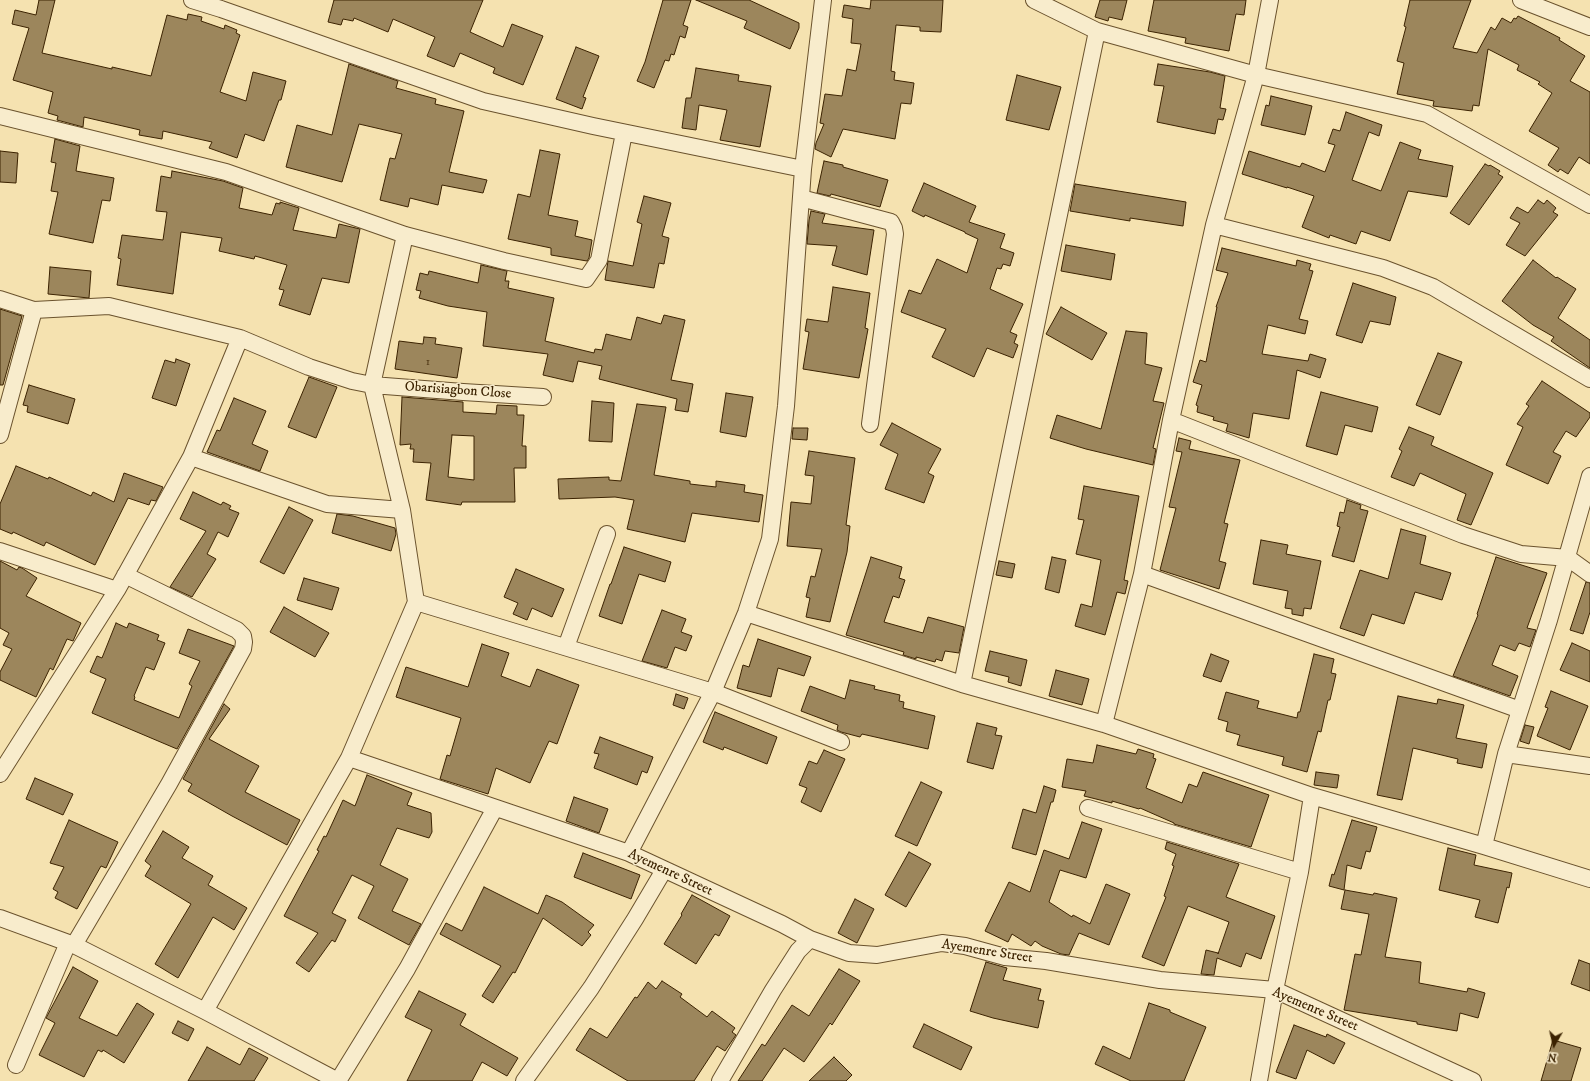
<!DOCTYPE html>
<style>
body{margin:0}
#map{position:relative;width:1590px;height:1081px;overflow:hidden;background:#f5e2b0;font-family:"IM FELL DW Pica",serif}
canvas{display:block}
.north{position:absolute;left:1534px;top:1025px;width:40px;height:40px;-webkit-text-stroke:3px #f8eccc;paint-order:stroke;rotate:188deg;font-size:11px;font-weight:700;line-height:16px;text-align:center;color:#3b2201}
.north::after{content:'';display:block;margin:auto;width:14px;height:18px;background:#3b2201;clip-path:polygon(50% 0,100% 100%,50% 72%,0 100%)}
</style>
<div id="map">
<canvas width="1590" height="1081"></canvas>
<div class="north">N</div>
</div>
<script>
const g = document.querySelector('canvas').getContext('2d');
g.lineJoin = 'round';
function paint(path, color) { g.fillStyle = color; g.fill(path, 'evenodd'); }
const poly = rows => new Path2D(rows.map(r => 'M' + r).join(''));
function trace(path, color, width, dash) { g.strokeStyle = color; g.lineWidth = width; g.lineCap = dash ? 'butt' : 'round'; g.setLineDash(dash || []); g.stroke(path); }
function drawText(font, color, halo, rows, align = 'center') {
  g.font = font + ' "IM FELL DW Pica",serif'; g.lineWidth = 3; g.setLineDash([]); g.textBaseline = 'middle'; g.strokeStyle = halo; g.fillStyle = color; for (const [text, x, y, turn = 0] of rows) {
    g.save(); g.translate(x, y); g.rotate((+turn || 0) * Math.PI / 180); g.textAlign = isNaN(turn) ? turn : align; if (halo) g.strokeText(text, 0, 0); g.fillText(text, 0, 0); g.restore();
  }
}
const building = poly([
 [39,0,55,0,42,53,112,69,112,67,151,76,167,15,187,20,188,14,202,17,201,21,224,29,225,25,237,30,236,33,240,35,220,92,246,101,253,72,286,81,281,100,279,100,264,141,245,134,237,158,209,148,212,142,163,131,162,139,139,135,140,130,84,117,83,127,57,120,58,116,48,113,53,92,13,80,29,28,12,24,15,10,36,15,39,0],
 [334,0,483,0,470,32,503,47,512,24,543,36,523,85,493,73,495,68,460,53,454,67,427,56,435,37,393,19,388,32,354,18,353,21,343,19,341,25,328,22,334,0],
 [663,0,691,0,683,25,688,27,685,38,680,36,674,55,671,54,669,61,665,60,654,88,637,81,645,62,663,0],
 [696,0,749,0,799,23,799,28,790,49,744,28,747,21,696,0],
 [871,0,943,0,941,32,920,31,920,27,896,25,891,71,895,72,894,80,914,83,911,104,901,103,895,139,843,129,831,157,815,149,816,143,824,124,820,123,825,94,842,96,847,69,856,71,861,44,851,43,853,19,842,17,844,5,870,9,871,0],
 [1100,0,1127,0,1122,20,1109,17,1108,21,1095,17,1100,0],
 [1154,0,1246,0,1244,15,1236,14,1229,51,1185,43,1186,38,1148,31,1154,0],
 [1410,0,1471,0,1453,48,1477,53,1491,27,1495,30,1502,18,1511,23,1514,18,1516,19,1518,16,1560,38,1559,40,1585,56,1570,81,1590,92,1590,164,1579,157,1568,174,1560,169,1558,172,1548,165,1559,148,1529,131,1552,93,1538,84,1540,82,1517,70,1519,65,1488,49,1479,106,1473,105,1472,111,1433,106,1434,101,1397,94,1404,63,1397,61,1406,27,1404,26,1410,0],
 [576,47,599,56,583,97,586,98,582,109,556,99,576,47],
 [349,64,398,81,396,88,436,99,435,104,464,111,449,172,487,180,483,193,442,185,438,205,410,198,408,207,380,200,390,158,395,159,402,134,359,124,342,182,286,167,297,125,332,135,349,64],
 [1158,64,1210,72,1225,76,1220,108,1226,109,1223,120,1218,119,1215,134,1157,122,1164,86,1154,85,1158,64],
 [696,68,739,75,738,81,771,86,760,147,720,140,727,110,699,105,696,130,682,128,686,98,691,98,696,68],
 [1017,75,1061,87,1049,130,1006,120,1017,75],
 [1271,96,1312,106,1305,135,1261,125,1266,105,1269,106,1271,96],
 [1346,112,1382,125,1379,136,1369,132,1352,180,1381,191,1400,142,1421,150,1418,159,1453,166,1447,197,1408,191,1390,241,1361,231,1356,244,1330,235,1329,238,1302,227,1314,196,1287,187,1287,188,1242,174,1249,151,1300,167,1302,163,1325,172,1335,145,1328,143,1333,129,1340,131,1346,112],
 [55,139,80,146,76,171,114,178,110,201,102,200,93,243,49,234,58,192,51,191,56,163,51,162,55,139],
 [540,150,560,154,548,215,578,221,575,236,592,240,589,258,587,261,551,255,551,248,508,239,518,194,530,197,540,150],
 [0,151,18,153,16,183,0,182,0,151],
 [824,161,843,165,843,167,888,180,880,207,831,194,830,196,817,193,824,161],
 [1485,164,1489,166,1490,165,1500,171,1498,174,1503,177,1469,225,1450,213,1485,164],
 [172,171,223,181,243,188,239,208,272,215,276,203,280,204,280,202,299,208,293,230,336,238,339,224,360,229,349,283,322,278,310,315,279,305,284,290,279,289,287,265,255,256,254,259,219,251,222,238,181,232,173,294,117,285,121,259,118,258,122,235,163,240,167,212,156,211,161,176,171,178,172,171],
 [924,183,976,206,969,222,1005,234,1000,248,1014,253,1010,266,1003,264,1001,269,997,268,990,289,1023,304,1010,332,1017,335,1014,343,1018,345,1013,358,987,348,974,377,932,357,946,329,901,312,909,290,921,294,937,259,967,273,978,239,965,233,965,232,925,215,924,217,912,211,924,183],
 [1075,184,1186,202,1183,226,1130,218,1130,221,1070,211,1075,184],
 [644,196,671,203,662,236,669,238,664,264,659,263,654,288,605,280,608,261,633,266,642,224,637,222,644,196],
 [1538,200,1544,204,1547,200,1556,208,1553,212,1558,215,1525,256,1506,245,1520,223,1510,218,1517,207,1528,213,1538,200],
 [811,211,825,214,822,223,874,230,867,275,832,265,837,246,807,244,809,220,811,211],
 [1066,245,1115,254,1111,280,1061,271,1066,245],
 [1222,248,1296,266,1297,260,1311,264,1309,270,1313,271,1299,319,1308,321,1305,334,1268,325,1262,354,1308,361,1310,354,1326,359,1320,378,1297,370,1289,419,1253,413,1249,438,1226,431,1228,424,1213,420,1214,417,1197,412,1198,406,1196,405,1202,385,1193,382,1200,360,1206,362,1217,307,1216,307,1228,273,1216,270,1222,248],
 [1533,260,1556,278,1557,277,1576,289,1558,318,1590,340,1590,368,1551,341,1554,337,1533,325,1502,301,1533,260],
 [481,265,507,271,505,281,509,281,508,288,554,298,545,341,594,353,595,349,602,350,606,334,631,340,637,317,661,324,664,315,685,320,671,380,693,384,688,412,675,410,677,399,599,379,602,366,578,361,573,382,543,375,548,354,483,346,487,312,448,306,419,298,421,291,416,290,420,273,428,275,429,271,478,283,481,265],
 [50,267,91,271,89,298,48,294,50,267],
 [1353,283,1396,297,1390,325,1370,321,1362,343,1336,335,1353,283],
 [833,287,870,293,865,328,868,329,859,378,803,369,809,332,805,331,807,319,828,322,833,287],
 [1061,307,1107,333,1092,360,1046,334,1061,307],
 [0,309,22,316,3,385,0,385,0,309],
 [1126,331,1147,333,1145,364,1162,368,1153,401,1164,403,1153,448,1156,449,1153,465,1086,449,1050,438,1057,415,1101,429,1126,331],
 [424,337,436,338,435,344,462,348,457,378,395,369,399,341,423,344,424,337],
 [1438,353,1462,362,1440,415,1416,405,1438,353],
 [176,359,190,364,176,406,152,398,165,360,175,363,176,359],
 [309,377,337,387,316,438,288,427,309,377],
 [1542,381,1590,413,1590,417,1576,437,1566,431,1553,452,1561,456,1548,484,1506,465,1523,427,1517,424,1529,406,1526,404,1542,381],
 [29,385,75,399,68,424,27,412,28,406,23,405,29,385],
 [1321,392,1378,407,1372,432,1345,425,1337,455,1306,446,1321,392],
 [726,393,753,397,746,437,720,432,726,393],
 [402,397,463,402,463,412,496,414,497,405,517,406,517,415,524,415,522,446,526,446,526,468,514,468,515,502,462,502,461,505,426,500,431,463,413,462,414,449,410,449,411,444,400,445,402,397],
 [452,435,474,436,474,480,448,477,452,435],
 [234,398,266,411,252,444,268,451,260,471,207,452,217,430,220,431,234,398],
 [592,401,614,403,612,442,589,441,592,401],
 [637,404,666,407,654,475,690,481,690,484,716,487,716,481,745,485,744,492,763,495,759,522,692,513,685,542,627,529,634,500,615,497,559,499,558,479,609,477,609,480,621,481,637,404],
 [892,423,941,449,928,473,934,476,924,503,885,489,898,454,880,445,892,423],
 [1409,427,1434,437,1431,445,1493,473,1471,525,1457,520,1466,494,1420,473,1414,486,1391,477,1402,451,1399,449,1409,427],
 [793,428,808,428,807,440,792,439,793,428],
 [1179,438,1191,441,1189,449,1240,460,1224,523,1228,524,1219,561,1226,563,1219,589,1160,570,1176,508,1169,507,1182,452,1176,451,1179,438],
 [809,451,855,458,846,525,850,526,847,552,830,622,806,617,810,598,806,597,811,576,815,577,822,549,787,546,791,502,811,504,814,476,805,475,809,451],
 [16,466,48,479,49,477,91,496,93,492,114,502,124,473,163,487,156,501,151,500,149,505,128,498,95,565,46,542,44,546,13,532,12,534,0,529,0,504,16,466],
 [1084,486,1139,496,1124,580,1128,581,1125,594,1117,592,1105,635,1075,626,1081,604,1092,607,1101,560,1076,554,1084,520,1078,519,1084,486],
 [193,492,221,505,223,502,231,506,229,509,239,513,228,537,218,532,207,554,216,559,192,597,170,587,206,531,180,519,193,492],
 [1347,500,1361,505,1360,509,1368,511,1354,562,1332,556,1340,527,1337,526,1340,512,1344,513,1347,500],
 [289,507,313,520,284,574,260,562,289,507],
 [337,514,353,516,395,528,396,534,391,551,332,533,337,514],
 [1401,529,1426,536,1420,564,1451,573,1442,600,1415,592,1404,624,1372,614,1364,636,1340,628,1360,570,1388,579,1401,529],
 [1261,540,1288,545,1286,554,1321,561,1311,609,1304,608,1303,616,1292,614,1292,609,1285,608,1288,591,1253,584,1261,540],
 [624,547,671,562,665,582,639,574,622,624,599,616,610,584,611,584,624,547],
 [871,557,902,567,899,578,905,580,899,598,893,596,884,622,923,633,928,617,964,627,959,653,945,651,942,661,936,659,935,662,916,657,916,659,903,655,904,652,846,635,871,557],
 [1052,557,1066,560,1059,593,1045,589,1052,557],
 [1496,557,1547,573,1527,628,1536,630,1530,647,1519,643,1515,651,1500,645,1492,665,1518,676,1510,696,1453,676,1478,615,1477,614,1496,557],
 [0,561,17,570,19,567,22,568,37,578,26,596,81,623,73,641,67,639,53,670,50,668,36,697,0,680,0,672,12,649,3,645,9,633,0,628,0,561],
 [999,561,1015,564,1012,578,996,575,999,561],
 [516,569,564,589,552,617,532,608,527,620,513,614,518,603,504,597,516,569],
 [304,578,339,588,332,610,297,600,304,578],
 [1586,582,1590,583,1590,612,1583,634,1570,630,1586,582],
 [284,607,329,633,315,657,270,632,284,607],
 [662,610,686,619,681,632,692,636,686,651,675,647,667,668,642,661,662,610],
 [116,623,127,628,129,623,159,635,157,640,165,643,154,670,146,667,134,696,135,697,134,700,179,718,192,686,189,684,200,661,179,653,188,629,234,646,177,749,92,713,106,679,90,672,97,656,102,658,116,623],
 [758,639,811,657,804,676,778,668,771,697,737,688,743,665,749,667,758,639],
 [1572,643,1590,651,1590,682,1560,670,1572,643],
 [482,644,509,653,501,676,530,687,537,669,579,685,557,744,549,741,530,783,496,768,488,794,440,779,447,755,450,756,461,718,396,697,406,667,468,687,482,644],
 [990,651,1027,660,1021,686,1008,682,1009,677,985,671,990,651],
 [1211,654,1229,661,1221,682,1203,676,1211,654],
 [1314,654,1334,659,1331,673,1336,674,1330,700,1328,700,1321,732,1318,731,1307,772,1282,765,1284,757,1237,745,1240,735,1226,731,1228,722,1218,719,1226,692,1259,701,1257,708,1297,718,1298,712,1300,712,1314,654],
 [1056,670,1089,679,1082,705,1049,696,1056,670],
 [850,680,875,686,874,689,900,695,899,701,904,702,903,708,935,716,928,749,862,734,860,737,841,732,837,730,838,725,801,711,810,686,845,699,850,680],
 [1551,691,1588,706,1570,750,1537,736,1548,708,1545,707,1551,691],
 [676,694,688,698,684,709,673,705,676,694],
 [1398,696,1437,704,1438,699,1464,705,1456,738,1487,744,1482,768,1457,763,1458,759,1413,748,1402,800,1377,795,1398,696],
 [224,704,230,709,209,739,259,766,245,792,300,820,287,845,232,816,188,791,192,784,183,779,224,704],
 [715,712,777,737,767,764,724,747,723,750,703,742,715,712],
 [977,723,997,728,995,735,1002,736,993,769,967,762,977,723],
 [1525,725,1534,727,1529,744,1520,741,1525,725],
 [600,737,653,757,647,773,642,771,637,785,594,768,599,754,594,753,600,737],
 [1097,745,1136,754,1138,749,1154,754,1153,758,1156,759,1146,788,1182,803,1189,784,1197,787,1203,772,1269,795,1251,847,1174,824,1174,823,1140,808,1139,809,1112,801,1112,803,1084,796,1086,791,1062,787,1067,759,1093,763,1097,745],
 [824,750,845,759,821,812,801,802,807,788,799,785,809,761,817,764,824,750],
 [1316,772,1339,775,1337,788,1314,785,1316,772],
 [367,775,412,793,407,805,431,813,432,832,429,838,397,828,380,865,408,879,392,911,421,924,409,945,358,918,374,886,352,875,332,913,346,920,335,942,332,940,309,972,296,963,318,933,284,916,319,851,317,850,324,836,326,837,343,800,355,806,367,775],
 [35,778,73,794,63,815,26,799,35,778],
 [921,782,942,792,917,846,895,836,921,782],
 [1044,786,1056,790,1053,802,1051,802,1036,855,1012,848,1023,809,1036,813,1044,786],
 [574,797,608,809,599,833,566,821,574,797],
 [69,820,118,842,106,868,101,866,77,909,55,898,58,892,53,889,64,867,50,863,69,820],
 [1352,820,1377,827,1370,852,1366,851,1361,869,1347,865,1344,890,1329,886,1332,874,1334,875,1352,820],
 [1082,822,1102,829,1086,878,1060,870,1049,902,1072,917,1073,915,1090,924,1106,884,1130,894,1109,945,1079,933,1069,955,1061,954,1042,946,1035,941,1031,946,1012,934,1008,942,985,931,1009,882,1030,892,1044,850,1069,859,1082,822],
 [163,831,189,847,182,858,213,876,208,885,247,908,234,930,213,917,178,978,155,964,191,904,145,876,151,866,145,861,163,831],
 [1167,842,1239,864,1226,897,1275,916,1261,959,1246,953,1241,967,1217,958,1214,975,1201,974,1206,950,1218,953,1218,954,1229,922,1188,906,1164,966,1142,957,1166,897,1164,896,1174,866,1172,865,1176,854,1165,849,1167,842],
 [1448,848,1476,855,1474,865,1512,873,1509,888,1507,887,1498,923,1475,917,1480,900,1439,890,1448,848],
 [909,852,931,864,906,907,885,895,909,852],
 [583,853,640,875,631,899,574,877,583,853],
 [484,887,538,914,546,895,562,902,594,925,588,932,591,935,582,946,543,918,515,973,513,972,493,1003,482,996,501,966,440,934,446,923,462,931,484,887],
 [1345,890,1373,895,1374,893,1397,898,1385,957,1421,962,1419,983,1467,992,1468,988,1485,993,1478,1018,1460,1013,1457,1031,1417,1024,1417,1022,1344,1010,1355,954,1361,955,1369,914,1341,909,1345,890],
 [692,895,730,916,719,936,715,934,696,964,664,944,682,915,681,914,692,895],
 [855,899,874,909,857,943,838,933,855,899],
 [1579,960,1590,964,1590,991,1571,984,1579,960],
 [986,962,1007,968,1003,980,1041,989,1038,1000,1044,1001,1038,1028,993,1018,970,1011,986,962],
 [73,967,98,981,79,1018,117,1036,137,1003,154,1014,124,1063,103,1050,102,1052,98,1050,84,1077,39,1055,55,1023,46,1018,73,967],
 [839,969,860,981,832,1025,830,1023,804,1062,784,1048,762,1081,738,1081,762,1044,765,1046,792,1005,809,1016,839,969],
 [662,981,682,994,680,997,707,1017,712,1011,735,1028,732,1032,736,1035,725,1051,717,1046,694,1081,628,1081,576,1050,590,1028,607,1038,635,997,637,998,648,982,656,989,662,981],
 [419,991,466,1014,460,1025,518,1058,507,1076,482,1062,472,1081,407,1081,432,1030,405,1017,419,991],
 [1149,1003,1170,1010,1170,1012,1206,1027,1184,1081,1131,1081,1095,1064,1103,1046,1130,1059,1149,1003],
 [178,1021,194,1029,188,1041,172,1033,178,1021],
 [924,1024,972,1047,961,1070,913,1047,924,1024],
 [1294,1025,1326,1037,1327,1034,1345,1043,1334,1064,1307,1050,1296,1079,1276,1072,1294,1025],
 [1553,1040,1581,1048,1571,1081,1541,1081,1553,1040],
 [207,1047,240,1065,249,1048,268,1058,254,1081,188,1081,207,1047],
 [834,1057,852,1075,846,1081,809,1081,834,1057]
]);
paint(building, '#9c865c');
trace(building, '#3b2201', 1);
const minor = poly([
 [192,0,221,9,483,101,593,126,803,169],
 [1034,0,1097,31,1256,75,1427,114,1590,205],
 [1521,0,1590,27],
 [0,116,226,172,405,235,504,261,586,279,599,260,624,133],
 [801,198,891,222,894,228,895,234,870,424],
 [1214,225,1383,268,1433,287,1590,379],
 [0,299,34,310,109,306,240,338,309,367,352,381,372,385,463,392,543,397],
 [1171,420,1463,535,1521,554,1568,558,1590,574],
 [0,435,34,310],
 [191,457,327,504,402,510],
 [0,551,117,590],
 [1142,574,1520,710],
 [416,602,713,692,841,742],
 [746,613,962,684,1104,724,1312,796,1484,846,1590,879],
 [566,647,607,534],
 [962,684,1097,31],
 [1104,724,1142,574,1171,420,1214,225,1256,75,1270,0],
 [1506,754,1590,766],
 [349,758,629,853,782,924,810,939,849,953,877,955,942,943,965,946,1005,957,1046,961,1160,980,1275,990,1473,1081],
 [0,774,117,590,191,457,240,338],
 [1088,808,1300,872],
 [1484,846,1506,754,1549,620,1590,476],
 [629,853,713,692,746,613,770,539,786,406,803,169,823,0],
 [0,918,74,945,205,1011,338,1081],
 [74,945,169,784,243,649,244,642,243,636,237,630,125,575],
 [205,1011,349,758,416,602,402,510,372,385,405,235],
 [16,1065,68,943],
 [338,1081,407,969,495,808],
 [524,1081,591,988,635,919,664,870],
 [720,1081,773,990,798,951,810,939],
 [1259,1081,1275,990,1300,872,1312,796]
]);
trace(minor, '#6a522d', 18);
trace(minor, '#f8eccc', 16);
drawText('12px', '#533b18', null, [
 ["1",428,363]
]);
drawText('14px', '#3b2201', '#f8eccc', [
 ["Obarisiagbon Close",458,391,4],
 ["Ayemenre Street",670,873,25],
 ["Ayemenre Street",987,952,9],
 ["Ayemenre Street",1315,1010,23]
]);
</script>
